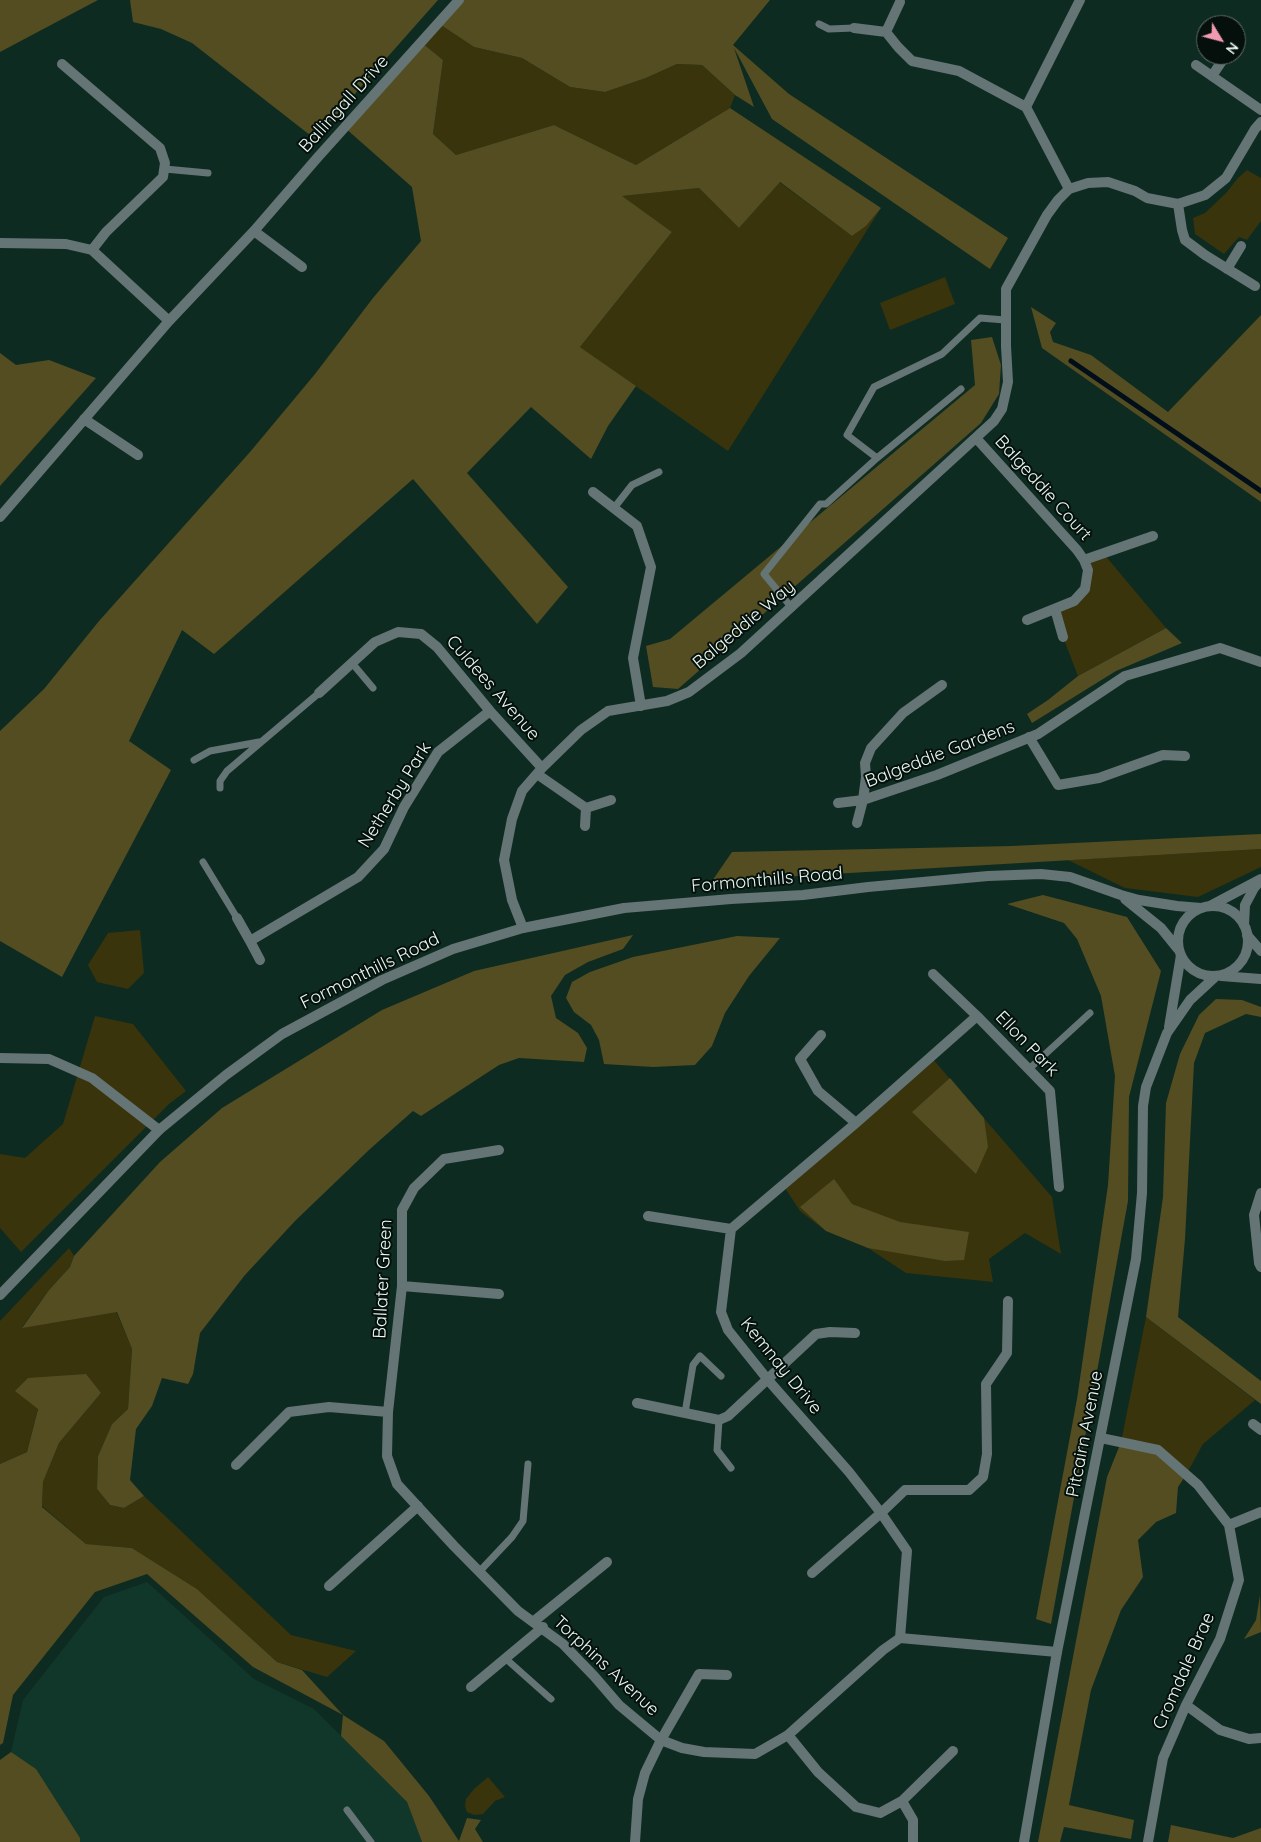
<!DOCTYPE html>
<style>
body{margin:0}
#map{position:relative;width:1261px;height:1842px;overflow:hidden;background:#0e2b21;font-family:Quicksand,sans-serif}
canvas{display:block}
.north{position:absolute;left:1196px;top:15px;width:50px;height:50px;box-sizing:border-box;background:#05100c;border:1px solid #606d68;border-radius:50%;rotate:127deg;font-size:14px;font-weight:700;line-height:20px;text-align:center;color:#e9f9f2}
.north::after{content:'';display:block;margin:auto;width:18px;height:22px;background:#f19ab2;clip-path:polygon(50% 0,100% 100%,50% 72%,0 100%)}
</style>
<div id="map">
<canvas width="1261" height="1842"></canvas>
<div class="north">N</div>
</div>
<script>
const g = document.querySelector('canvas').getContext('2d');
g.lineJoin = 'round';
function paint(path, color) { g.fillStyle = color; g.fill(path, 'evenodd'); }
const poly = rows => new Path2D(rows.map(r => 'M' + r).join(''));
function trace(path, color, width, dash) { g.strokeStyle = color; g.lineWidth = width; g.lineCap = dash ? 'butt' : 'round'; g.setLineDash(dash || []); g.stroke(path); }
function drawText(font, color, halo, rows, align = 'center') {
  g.font = font + ' Quicksand,sans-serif'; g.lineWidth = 4; g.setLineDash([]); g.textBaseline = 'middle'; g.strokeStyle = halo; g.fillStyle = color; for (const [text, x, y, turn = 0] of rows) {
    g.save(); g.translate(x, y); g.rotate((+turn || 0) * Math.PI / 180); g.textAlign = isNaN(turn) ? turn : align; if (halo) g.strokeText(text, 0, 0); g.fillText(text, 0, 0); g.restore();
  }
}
paint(poly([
 [147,1582,254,1679,314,1709,407,1802,422,1842,80,1842,80,1838,11,1752,23,1700,104,1597]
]), '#11372b');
paint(poly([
 [438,23,474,47,522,58,570,87,605,92,646,78,677,64,702,65,735,95,730,108,636,165,554,125,456,155,433,134,443,60,421,42],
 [1247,170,1261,178,1261,221,1247,240,1239,237,1224,254,1195,234,1193,218,1205,213,1226,193,1238,178],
 [779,182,852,236,866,226,881,208,728,451,580,347,672,232,621,196,699,188,739,228],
 [945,277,955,304,890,330,880,303],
 [1103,553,1166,628,1078,676,1063,637,1055,609,1081,595,1084,560],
 [1261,849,1261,867,1198,897,1125,888,1068,860],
 [140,930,144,973,128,989,97,982,88,965,108,933],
 [95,1016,133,1024,186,1091,169,1104,21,1252,0,1228,0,1154,25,1158,63,1124],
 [931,1057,1052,1197,1061,1254,1025,1233,989,1259,993,1282,906,1273,868,1248,826,1231,800,1211,783,1185],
 [69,1248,74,1256,70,1267,49,1290,22,1327,116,1311,132,1349,128,1409,112,1424,98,1456,97,1489,110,1505,124,1508,144,1496,291,1635,356,1651,327,1677,277,1662,197,1589,132,1548,86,1544,42,1506,43,1482,59,1443,101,1393,38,1408,27,1452,0,1464,0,1321],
 [1146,1317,1255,1400,1203,1444,1186,1475,1121,1442],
 [488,1777,505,1797,495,1801,483,1814,474,1815,467,1812,465,1806,466,1799,474,1789]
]), '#39340b');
paint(poly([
 [0,0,98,0,0,52],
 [130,0,438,0,315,139,192,43,161,29,133,22],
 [459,0,770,0,733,45,789,94,1008,238,990,269,772,119,734,48,754,107,735,95,702,65,677,64,646,78,605,92,570,87,522,58,474,47,438,23],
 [421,42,443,60,433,134,456,155,554,125,636,165,730,108,881,208,866,226,852,236,780,182,739,228,699,188,622,196,672,232,580,347,636,386,608,426,591,459,531,407,467,473,568,587,537,624,413,479,214,654,182,630,129,741,171,770,62,977,0,941,0,731,44,689,99,621,250,452,315,374,373,298,421,241,412,187,344,127],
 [1031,307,1056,323,1050,332,1053,342,1091,355,1168,412,1261,315,1261,502,1042,348],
 [992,337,1001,365,999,394,981,423,678,689,653,687,646,646,670,639,975,385,971,340],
 [0,353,16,365,49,360,96,378,0,486],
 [1166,628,1182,643,1116,671,1032,723,1027,714,1048,700,1078,676],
 [1261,834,1261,849,712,881,732,852,1012,846],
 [1043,895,1127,917,1161,971,1129,1097,1128,1201,1051,1624,1036,1619,1077,1399,1108,1185,1115,1076,1101,996,1077,939,1064,923,1007,904],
 [633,935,623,949,588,962,565,975,551,996,556,1018,578,1033,587,1048,584,1062,519,1058,499,1065,421,1116,413,1111,370,1149,295,1221,245,1275,200,1333,193,1374,188,1384,162,1378,152,1406,136,1429,130,1480,144,1496,124,1508,110,1505,97,1489,98,1456,112,1424,128,1409,132,1349,117,1312,22,1328,49,1290,70,1267,74,1256,160,1162,222,1108,382,1010,474,971],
 [737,936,780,938,749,976,725,1013,712,1046,695,1065,653,1067,604,1064,599,1040,591,1025,574,1012,566,998,572,982,590,972,633,957],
 [1216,999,1242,1000,1261,1007,1261,1017,1246,1014,1205,1033,1194,1063,1185,1239,1178,1317,1261,1381,1261,1404,1146,1317,1163,1197,1166,1103,1180,1054,1199,1015],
 [950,1078,984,1118,988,1147,976,1174,912,1112],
 [834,1179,852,1204,900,1222,969,1232,964,1260,945,1261,868,1248,826,1231,800,1207],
 [86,1374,101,1393,59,1443,43,1482,42,1507,86,1544,132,1548,197,1589,277,1662,302,1670,343,1715,384,1741,429,1796,459,1841,467,1818,481,1820,475,1829,483,1842,422,1842,407,1802,341,1736,343,1715,253,1667,147,1574,95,1592,13,1695,3,1743,0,1745,0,1464,27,1452,38,1409,15,1391,28,1378],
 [1121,1442,1158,1450,1186,1475,1178,1487,1176,1513,1156,1522,1138,1540,1143,1577,1121,1610,1091,1690,1069,1805,1134,1820,1131,1839,1064,1827,1060,1842,1038,1842,1107,1477],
 [1260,1595,1261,1632,1244,1639,1256,1620],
 [11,1752,36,1769,80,1838,80,1842,0,1842,0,1760],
 [1171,1825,1233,1838,1261,1828,1261,1842,1168,1842]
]), '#534d21');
trace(poly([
 [1071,361,1261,491]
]), '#000e1a', 5);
trace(poly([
 [819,24,829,29,854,28],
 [165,169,208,173],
 [877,458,961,389],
 [614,508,632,485,659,472],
 [792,608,764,574,820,504,826,504,877,458,847,435,874,387,942,354,980,318,1005,320],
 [352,663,373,688],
 [194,760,210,751,259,742],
 [220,788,220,781,227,771,319,693],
 [203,862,237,918],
 [1029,1069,1090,1013],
 [685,1413,693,1365,700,1356,721,1376],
 [719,1420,717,1450,731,1468],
 [479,1572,512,1537,523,1521,528,1464],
 [505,1658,551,1699],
 [347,1810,371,1842]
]), '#657475', 7);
trace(poly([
 [854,28,886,32,898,47,912,61,959,71,1026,107,1069,189],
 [886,32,900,2],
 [1196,65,1261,110],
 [1212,76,1226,55],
 [1026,107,1080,0],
 [1178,204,1182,230,1185,240,1205,255,1255,286],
 [254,231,302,267],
 [0,243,66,244,92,250,106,232,163,177,165,163,160,148,62,64],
 [92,250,169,321],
 [1227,269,1241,246],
 [84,419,138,455],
 [976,438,1077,550,1084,560,1088,570,1085,589,1074,601,1027,620],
 [593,492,637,526,651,567,633,658,641,706],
 [0,517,169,321,254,231,318,157,459,0],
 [1084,560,1153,536],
 [1055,609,1063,637],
 [319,693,375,642,398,632,421,634,437,647,490,711,542,768],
 [1029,737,1058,785,1099,778,1163,755,1185,756],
 [537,774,586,808,611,800],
 [838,803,863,800,937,775,1038,734,1125,676,1220,648,1261,662],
 [857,823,863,800,866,777,865,763,871,748,903,713,942,685],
 [585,826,586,808],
 [1210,906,1261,879],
 [237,918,250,941,358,877,384,849,404,807,438,752,490,711],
 [1244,925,1245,905,1254,888,1260,881],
 [523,928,512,900,504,860,512,819,522,791,542,768,581,730,608,711,667,701,689,692,741,653,994,421,1002,409,1008,382,1006,346,1006,289,1047,215,1058,200,1069,189,1088,183,1108,182,1135,191,1147,198,1178,204,1205,195,1226,178,1255,129,1261,122],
 [1247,935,1261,951],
 [250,941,260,960],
 [933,974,977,1016,1050,1091,1059,1187],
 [1221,976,1261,979],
 [821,1035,800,1059,818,1091,856,1123],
 [0,1058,49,1059,92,1078,159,1130],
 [499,1150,444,1159,414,1188,402,1210,402,1286,388,1412,387,1456,397,1484,454,1546,518,1611,563,1644,594,1676,619,1705,661,1740,682,1748,704,1752,755,1754,788,1735,883,1650,900,1638,1057,1652],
 [1261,1193,1254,1215,1259,1263,1261,1267],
 [648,1216,731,1229],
 [402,1286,499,1294],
 [637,1403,719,1420,728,1416,816,1334,830,1332,855,1333],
 [1253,1424,1261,1430],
 [1101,1438,1158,1450,1198,1485,1229,1525,1239,1580,1220,1639,1186,1705,1163,1758,1148,1842],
 [236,1465,289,1412,329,1407,388,1412],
 [1229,1525,1261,1512],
 [812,1573,881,1513,905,1490,969,1490,983,1477,987,1454,986,1384,1007,1353,1008,1301],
 [329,1586,418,1506],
 [533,1622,607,1562],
 [900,1638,907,1551,881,1513,849,1472,768,1380,728,1330,721,1312,731,1229,856,1123,977,1016],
 [471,1687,543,1627],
 [1186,1705,1220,1730,1249,1739,1261,1738],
 [788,1735,818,1772,856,1807,880,1813,902,1801,953,1751],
 [902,1801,913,1820,913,1842],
 [635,1842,638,1799,645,1773,661,1740,699,1674,727,1675]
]), '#657475', 10);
trace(poly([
 [1125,899,1161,928,1178,949],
 '1178 941a35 35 0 1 1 70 0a35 35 0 1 1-70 0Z',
 [1169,1027,1181,955],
 [0,1295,159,1130,226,1075,282,1034,382,980,453,949,523,928,624,908,731,899,803,895,868,887,988,876,1041,874,1070,877,1121,895,1139,900,1177,906,1201,908],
 [1024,1842,1057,1652,1136,1259,1142,1193,1143,1106,1146,1087,1167,1033,1190,1000,1216,976]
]), '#657475', 10);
drawText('18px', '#e9f9f2', '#05100c', [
 ["Ballingall Drive",344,104,-48],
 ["Balgeddie Court",1043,488,48],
 ["Balgeddie Way",744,625,-40],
 ["Culdees Avenue",493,688,49],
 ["Balgeddie Gardens",940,754,-21],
 ["Netherby Park",395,795,-58],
 ["Formonthills Road",767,880,-5],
 ["Formonthills Road",370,971,-26],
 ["Ellon Park",1027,1044,46],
 ["Ballater Green",383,1279,-87],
 ["Kemnay Drive",781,1366,51],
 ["Pitcairn Avenue",1085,1434,-79],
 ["Torphins Avenue",606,1666,43],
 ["Cromdale Brae",1184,1671,-66]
]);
</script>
